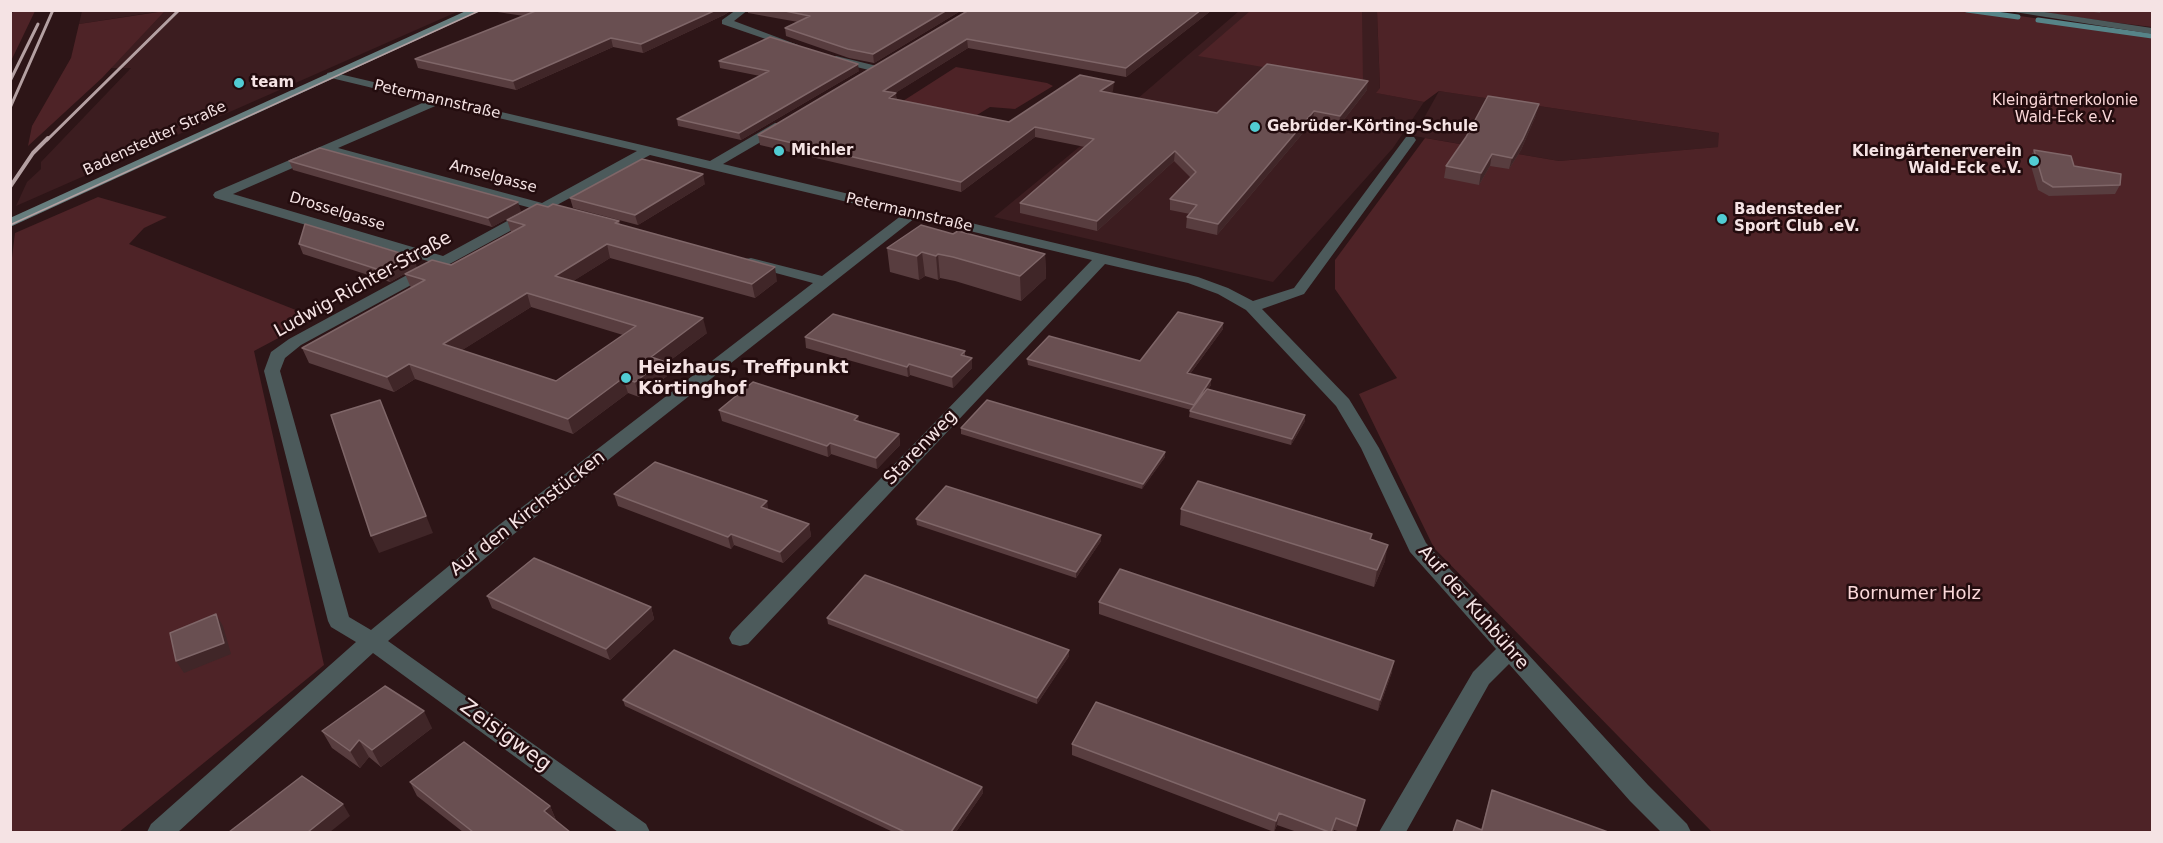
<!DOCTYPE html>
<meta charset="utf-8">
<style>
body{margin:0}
#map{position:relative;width:2163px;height:843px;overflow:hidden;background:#2d1517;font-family:"DejaVu Sans",sans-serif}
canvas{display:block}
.frame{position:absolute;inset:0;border:12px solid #f5e3e4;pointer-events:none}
</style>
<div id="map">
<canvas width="2163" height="843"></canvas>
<div class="frame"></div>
</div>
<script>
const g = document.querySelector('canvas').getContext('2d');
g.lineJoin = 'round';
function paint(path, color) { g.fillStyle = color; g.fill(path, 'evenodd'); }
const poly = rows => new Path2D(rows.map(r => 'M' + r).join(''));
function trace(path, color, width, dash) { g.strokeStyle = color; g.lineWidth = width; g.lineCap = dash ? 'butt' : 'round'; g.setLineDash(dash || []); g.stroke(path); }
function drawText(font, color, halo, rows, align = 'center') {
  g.font = font + ' "DejaVu Sans",sans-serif'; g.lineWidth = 5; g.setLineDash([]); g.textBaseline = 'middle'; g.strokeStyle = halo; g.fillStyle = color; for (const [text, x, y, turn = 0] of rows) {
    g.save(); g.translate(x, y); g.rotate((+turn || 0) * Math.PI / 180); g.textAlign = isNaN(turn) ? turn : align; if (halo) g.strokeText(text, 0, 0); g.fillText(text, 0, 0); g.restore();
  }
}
paint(poly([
 [82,11,162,11,79,24],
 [165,11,165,10,459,11,16,206,27,182,41,169,41,162,131,68,111,68],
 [1239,11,1377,11,1380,89,1377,93,1424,102,1393,148,1273,282,994,217,1129,106],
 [1439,91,1719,133,1719,147,1559,161,1414,136]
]), '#3c1d20');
paint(poly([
 [1981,10,2152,36,2152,832,1712,832,1434,548,1359,394,1397,378,1335,289,1335,260,1425,138,1559,161,1718,147,1719,133,1445,92,1439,91,1424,102,1376,93,1380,88,1377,11],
 [17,11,35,11,11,61,11,13],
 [165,11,102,78,28,146,32,126,71,58,79,24],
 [1250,11,1362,11,1363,84,1198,56],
 [2033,11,2152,11,2152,27,2119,23],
 [956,67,1047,83,1053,86,1015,109,990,107,977,115,903,101],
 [98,197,167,217,144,228,129,244,316,318,254,351,324,665,119,832,11,832,11,266,15,233]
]), '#4e2327');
trace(poly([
 [1967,10,2018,17],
 [2038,20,2152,36]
]), '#568488', 5);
paint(poly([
 [736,10,748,10,734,21,798,45,789,47,722,24,722,20,736,10],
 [2002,10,2031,10,2152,28,2152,34,2002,10],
 [836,56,881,67,882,69,877,72,832,61,831,59,836,56],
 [331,72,710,161,775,123,783,123,783,129,723,164,1198,277,1228,288,1253,301,1294,288,1406,137,1414,137,1416,140,1414,143,1304,294,1262,309,1349,399,1379,448,1426,543,1648,785,1687,824,1691,832,1661,832,1630,801,1509,664,1489,684,1406,832,1379,832,1473,672,1496,649,1410,552,1361,448,1336,406,1246,310,1218,294,1188,283,1105,264,748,644,740,646,732,644,729,638,732,632,1092,260,915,218,509,538,388,641,646,824,650,832,618,832,373,653,178,832,147,832,151,824,356,642,331,627,328,621,264,371,271,352,289,339,431,262,215,198,213,195,215,192,427,101,327,77,327,73,331,72],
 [440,104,637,151,542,203,338,148,440,104],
 [327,153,531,208,443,256,233,194,327,153],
 [650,155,902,215,822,276,751,258,746,259,744,262,746,265,813,283,495,528,371,630,349,617,280,371,285,358,301,345,545,212,555,212,557,209,555,206,650,155]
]), '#4c5a5b');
paint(poly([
 [468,10,482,10,10,227,10,218,468,10]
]), '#667d7e');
trace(poly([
 [10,225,481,10]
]), '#b4a0a2', 1.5);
trace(poly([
 [10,81,38,24],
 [10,108,53,10],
 [47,140,179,10]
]), '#b4a0a2', 3);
trace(poly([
 [10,187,33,153,48,138]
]), '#b4a0a2', 4);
paint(poly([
 [484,10,732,10,724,15,643,53,613,47,516,90,418,68,415,59,524,16],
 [748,10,962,10,874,63,849,58,786,36,785,28,798,22,748,13],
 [969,10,1212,10,1126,77,968,48,895,93,897,100,1009,122,1113,91,1110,93,1217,113,1367,90,1339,126,1313,121,1217,235,1186,228,1187,217,1190,214,1170,210,1170,199,1191,178,1174,161,1097,231,1020,213,1020,203,1085,147,1035,137,961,192,760,145,758,135],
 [2082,10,2101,10,2100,13],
 [719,61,859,71,741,140,678,126,677,119,760,76,720,68],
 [1536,115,1521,150,1509,169,1490,166,1479,185,1444,178,1446,166],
 [2034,150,2074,166,2120,185,2115,194,2049,196,2038,190,2029,159],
 [289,161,521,211,492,227,293,170],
 [705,184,638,225,573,208,570,198],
 [548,207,619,221,620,225,777,281,755,298,610,258,573,281,707,333,664,365,667,376,639,397,628,393,573,434,415,379,394,392,309,363,302,348,411,288,405,274,451,265,511,232,507,220],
 [531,307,623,335,556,381,462,350],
 [953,234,1045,254,1046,278,1021,301,955,281,940,278,938,280,925,276,919,280,890,272,887,248],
 [299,244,417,267,390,282,303,254],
 [1223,323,1223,329,1190,374,1211,385,1208,389,1305,415,1305,421,1291,445,1189,417,1190,411,1191,410,1028,365,1027,359,1140,361],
 [805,337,965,351,965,356,972,368,953,388,910,375,908,377,806,348],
 [719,410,859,422,899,434,900,445,877,469,831,454,828,457,722,421],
 [961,428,1165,457,1142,489,961,434],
 [614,494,768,510,809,524,811,536,783,563,734,545,731,549,618,506],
 [1181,509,1372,534,1371,539,1385,561,1374,587,1180,525],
 [916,519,1101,541,1076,578,917,525],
 [487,596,651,607,654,619,610,660,492,608],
 [1099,602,1392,672,1378,711,1099,614],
 [827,618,1069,656,1037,704,828,624],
 [623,700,982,787,983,793,956,832,893,832,625,706],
 [432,728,381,767,369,757,360,768,332,748,322,731],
 [1072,744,1365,800,1356,832,1341,832,1334,830,1333,832,1297,832,1277,825,1274,832,1072,755],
 [410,782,550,806,556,820,555,821,570,832,463,832,417,796],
 [1492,790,1608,832,1481,830]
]), '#583d3f');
paint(poly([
 [716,10,732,10,724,15,643,53,641,44],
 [947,10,962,10,874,63,873,54],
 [1201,10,1212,10,1126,77,1126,68],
 [611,38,613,47,516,90,513,81],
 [967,39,968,48,884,100,883,91],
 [858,64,859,71,741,140,739,133],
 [1368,81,1367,90,1339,126,1340,116],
 [1114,82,1113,91,1100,101,1100,91],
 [896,93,897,103,889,98],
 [1539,104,1536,115,1521,150,1509,169,1512,158],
 [1314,111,1313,121,1217,235,1218,224],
 [1035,127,1035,137,961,192,961,182],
 [1175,151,1174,161,1097,231,1097,221],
 [1492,154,1490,166,1479,185,1481,173],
 [703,174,705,184,638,225,635,215],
 [518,202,521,211,492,227,488,218],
 [607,244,610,258,559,290,555,276],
 [922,252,925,276,919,280,917,256],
 [938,254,940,278,938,280,936,256],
 [1045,254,1046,278,1021,301,1020,276],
 [413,257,417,267,390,282,386,272],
 [775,267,777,281,755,298,752,284],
 [527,293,531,307,448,359,443,344],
 [703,318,707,333,664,365,667,376,639,397,635,382,651,357],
 [1223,323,1223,329,1187,378,1187,373],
 [972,358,972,368,953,388,952,377],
 [409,364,415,379,394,392,387,377],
 [909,364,910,375,908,377,907,367],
 [623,378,628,393,573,434,568,419],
 [1211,379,1211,385,1194,410,1194,405],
 [380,400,433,533,379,553,371,536],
 [1305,415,1305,421,1291,445,1292,439],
 [858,416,860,426,854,420],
 [899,434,900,445,877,469,876,458],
 [830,443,831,454,828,457,827,446],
 [1165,452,1165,457,1142,489,1143,484],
 [767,501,769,513,761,507],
 [809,524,811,536,783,563,780,552],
 [731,534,734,545,731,549,728,537],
 [1101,535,1101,541,1076,578,1076,572],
 [1388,545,1385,561,1374,587,1377,570],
 [651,607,654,619,610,660,606,649],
 [216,614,223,626,231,654,184,673,176,661],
 [1069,650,1069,656,1037,704,1037,698],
 [1394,661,1392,672,1378,711,1380,700],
 [424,711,432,728,381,767,372,750],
 [359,740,369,757,360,768,350,751],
 [982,787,983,793,956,832,951,832],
 [343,804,350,816,330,832,308,832],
 [550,806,556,820,550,825,544,811],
 [1279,813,1277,825,1274,832,1276,821]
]), '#402628');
const building = poly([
 [538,10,716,10,641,44,611,38,513,81,415,59,538,10],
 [780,10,947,10,873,54,848,49,785,28,810,16,780,10],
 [969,10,1201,10,1126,68,967,39,883,91,896,93,889,98,1009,122,1080,75,1114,82,1100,91,1217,113,1267,64,1368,81,1340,116,1314,111,1218,224,1187,217,1197,205,1170,199,1196,172,1175,151,1097,221,1020,203,1094,139,1035,127,961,182,758,135,969,10],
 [770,37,858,64,739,133,677,119,769,71,719,61,770,37],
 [1488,96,1539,104,1523,139,1512,158,1492,154,1481,173,1446,166,1466,137,1488,96],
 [320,148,518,202,488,218,289,161,320,148],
 [2034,150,2071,156,2074,166,2121,174,2120,185,2053,187,2043,181,2034,150],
 [642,159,703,174,635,215,570,198,642,159],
 [537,204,548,207,553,204,619,221,615,223,775,267,752,284,607,244,555,276,703,318,651,357,663,361,635,382,623,378,568,419,409,364,387,377,302,348,425,280,405,274,432,260,451,265,525,225,507,220,537,204],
 [527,293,636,326,556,381,443,344,527,293],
 [305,224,413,257,386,272,299,244,305,224],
 [921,225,953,234,958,231,1045,254,1020,276,953,257,938,254,936,256,922,252,917,256,887,248,921,225],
 [1178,312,1223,323,1187,373,1211,379,1194,405,1027,359,1049,336,1140,361,1178,312],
 [833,314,965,351,961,355,972,358,952,377,909,364,907,367,805,337,833,314],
 [753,382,858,416,854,420,899,434,876,458,830,443,827,446,719,410,753,382],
 [1207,389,1305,415,1292,439,1190,411,1207,389],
 [380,400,426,516,371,536,331,415,380,400],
 [987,400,1165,452,1143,484,961,428,987,400],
 [655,462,767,501,761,507,809,524,780,552,731,534,728,537,614,494,655,462],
 [1198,481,1372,534,1370,539,1388,545,1377,570,1181,509,1198,481],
 [946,486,1101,535,1076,572,916,519,946,486],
 [534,558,651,607,606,649,487,596,534,558],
 [1120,569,1394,661,1380,700,1099,602,1120,569],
 [865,575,1069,650,1037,698,827,618,865,575],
 [216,614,224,643,176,661,170,633,216,614],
 [674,650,982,787,951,832,905,832,623,700,674,650],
 [385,686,424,711,372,750,359,740,350,751,322,731,385,686],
 [1096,702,1365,800,1357,826,1336,818,1331,832,1329,832,1279,813,1276,821,1072,744,1096,702],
 [464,742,550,806,544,811,570,832,473,832,410,782,464,742],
 [302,776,343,804,308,832,229,832,302,776],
 [1492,790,1608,832,1453,832,1457,820,1482,830,1492,790]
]);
paint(building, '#694f51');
trace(building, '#7f6668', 1.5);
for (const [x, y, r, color] of [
 [239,83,6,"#51ccd3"],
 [1255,127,6,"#51ccd3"],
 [779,151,6,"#51ccd3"],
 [2034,161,6,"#51ccd3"],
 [1722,219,6,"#51ccd3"],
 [626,378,6,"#51ccd3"]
]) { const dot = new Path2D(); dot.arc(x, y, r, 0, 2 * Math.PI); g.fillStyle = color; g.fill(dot); trace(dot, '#230c0e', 2); }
drawText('bold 15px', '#f5e3e4', '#230c0e', [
 ["team",251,83],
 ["Gebrüder-Körting-Schule",1267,127],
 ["Michler",791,151],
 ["Kleingärtenerverein",2022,152,"right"],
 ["Wald-Eck e.V.",2022,169,"right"],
 ["Badensteder",1734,210],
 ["Sport Club .eV.",1734,227]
], 'left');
drawText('15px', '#f5e3e4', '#230c0e', [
 ["Petermannstraße",437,100,13],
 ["Badenstedter Straße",155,139,-25],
 ["Amselgasse",493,177,15],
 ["Drosselgasse",337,212,17],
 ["Petermannstraße",909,213,13]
]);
drawText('15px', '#fbd8d9', '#230c0e', [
 ["Kleingärtnerkolonie",2065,101],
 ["Wald-Eck e.V.",2065,118]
]);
drawText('18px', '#f5e3e4', '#230c0e', [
 ["Ludwig-Richter-Straße",363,285,-29],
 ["Starenweg",921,448,-46],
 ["Auf den Kirchstücken",528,514,-38],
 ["Auf der Kuhbühre",1473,608,49]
]);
drawText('bold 18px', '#f5e3e4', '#230c0e', [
 ["Heizhaus, Treffpunkt",638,368],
 ["Körtinghof",638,389]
], 'left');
drawText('18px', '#fbd8d9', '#230c0e', [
 ["Bornumer Holz",1914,594]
]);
drawText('21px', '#f5e3e4', '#230c0e', [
 ["Zeisigweg",505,736,36]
]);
</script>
